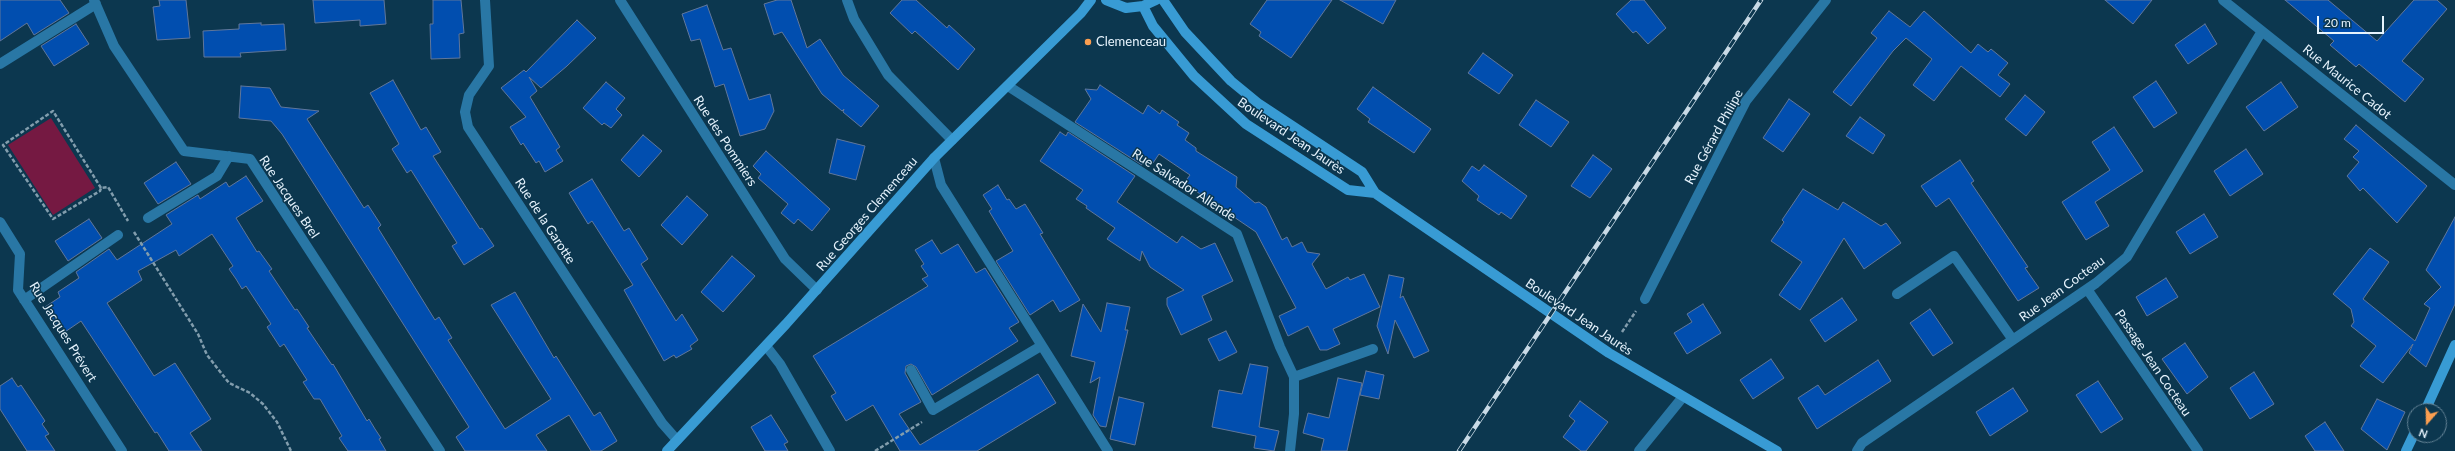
<!DOCTYPE html>
<meta charset="utf-8">
<style>
body{margin:0}
#map{position:relative;width:2455px;height:451px;overflow:hidden;background:#0c374f;font-family:Lato,sans-serif}
canvas{display:block}
.north{position:absolute;left:2407px;top:403px;width:40px;height:40px;box-sizing:border-box;background:#0c374f;border:1px solid #638295;border-radius:50%;rotate:200deg;font-size:11px;font-weight:700;line-height:16px;text-align:center;color:#e6f3fd}
.north::after{content:'';display:block;margin:auto;width:14px;height:18px;background:#fb9e50;clip-path:polygon(50% 0,100% 100%,50% 72%,0 100%)}
.scale{position:absolute;left:2317px;top:16px;width:67px;height:18px;box-sizing:border-box;border:2px solid #e6f3fd;border-top:0;padding-left:5px;font-size:12px;line-height:14px;white-space:nowrap;color:#e6f3fd;-webkit-text-stroke:3px #0c374f;paint-order:stroke}
</style>
<div id="map">
<canvas width="2455" height="451"></canvas>
<div class="north">N</div>
<div class="scale">20 m</div>
</div>
<script>
const g = document.querySelector('canvas').getContext('2d');
g.lineJoin = 'round';
function paint(path, color) { g.fillStyle = color; g.fill(path, 'evenodd'); }
const poly = rows => new Path2D(rows.map(r => 'M' + r).join(''));
function trace(path, color, width, dash) { g.strokeStyle = color; g.lineWidth = width; g.lineCap = dash ? 'butt' : 'round'; g.setLineDash(dash || []); g.stroke(path); }
function drawText(font, color, halo, rows, align = 'center') {
  g.font = font + ' Lato,sans-serif'; g.lineWidth = 3; g.setLineDash([]); g.textBaseline = 'middle'; g.strokeStyle = halo; g.fillStyle = color; for (const [text, x, y, turn = 0] of rows) {
    g.save(); g.translate(x, y); g.rotate((+turn || 0) * Math.PI / 180); g.textAlign = isNaN(turn) ? turn : align; if (halo) g.strokeText(text, 0, 0); g.fillText(text, 0, 0); g.restore();
  }
}
paint(poly([
 [51,118,95,188,53,215,8,145]
]), '#751942');
const building = poly([
 [0,0,60,0,69,13,34,35,27,23,0,41,0,0],
 [159,0,186,0,190,38,157,40,153,7,160,6,159,0],
 [313,0,384,0,386,24,360,26,360,20,315,23,313,0],
 [433,0,461,0,464,33,459,34,460,58,431,59,430,24,433,24,433,0],
 [777,0,791,0,807,48,820,39,843,75,879,106,861,127,843,112,844,109,842,111,822,94,782,32,774,35,764,4,777,0],
 [902,0,916,0,947,28,949,25,975,49,958,70,915,31,912,34,890,13,902,0],
 [1267,0,1332,0,1291,58,1259,36,1261,32,1250,24,1267,0],
 [1340,0,1396,0,1383,24,1340,0],
 [1631,0,1644,0,1666,28,1648,44,1636,31,1633,33,1616,14,1631,0],
 [2105,0,2152,0,2133,24,2105,0],
 [2285,0,2328,0,2377,41,2414,0,2437,0,2447,9,2402,61,2424,79,2405,102,2359,64,2356,67,2330,45,2334,41,2285,0],
 [707,5,723,50,731,48,749,100,770,94,774,111,765,129,740,136,724,84,715,87,700,39,691,41,682,14,707,5],
 [1889,11,1910,27,1924,11,1971,53,1978,44,1988,52,1991,49,2008,63,1998,75,2010,84,2000,97,1961,66,1934,101,1913,85,1932,59,1906,38,1893,51,1851,106,1833,92,1877,38,1871,33,1889,11],
 [577,20,596,38,567,66,541,88,529,77,537,91,530,97,560,147,556,150,563,161,545,172,539,161,536,163,523,143,521,145,510,127,526,117,501,88,524,70,526,72,577,20],
 [261,23,261,25,284,24,286,50,240,53,241,57,204,57,203,31,239,29,239,24,261,23],
 [76,24,89,44,54,66,41,46,76,24],
 [2205,24,2217,44,2188,64,2175,45,2205,24],
 [1483,53,1513,75,1499,94,1468,73,1483,53],
 [393,80,421,130,426,127,441,152,433,156,480,229,482,228,494,246,464,265,452,246,457,243,411,170,407,173,392,149,399,144,370,93,393,80],
 [2156,81,2177,113,2154,128,2133,97,2156,81],
 [606,82,625,98,616,109,622,115,611,128,604,123,602,125,583,108,606,82],
 [2281,82,2298,107,2264,131,2246,107,2281,82],
 [1100,85,1143,114,1148,105,1160,114,1162,110,1179,122,1177,125,1189,133,1185,140,1196,148,1196,151,1237,177,1236,187,1255,203,1259,202,1266,207,1282,240,1287,237,1292,247,1302,242,1307,252,1320,254,1312,264,1326,289,1348,277,1350,280,1364,274,1380,307,1333,329,1340,344,1327,350,1320,350,1308,326,1288,336,1279,316,1296,308,1256,232,1184,183,1190,175,1159,154,1153,163,1147,158,1142,165,1075,122,1091,99,1085,89,1097,90,1100,85],
 [241,86,270,88,281,107,319,111,307,119,364,208,368,205,381,225,378,228,435,320,439,317,452,338,448,340,505,429,551,399,491,305,515,292,554,358,556,356,594,416,600,412,617,441,601,451,591,451,569,415,536,435,547,451,465,451,456,437,469,427,282,134,271,121,239,118,241,86],
 [1373,87,1431,129,1414,153,1368,122,1370,119,1357,109,1373,87],
 [2025,95,2045,112,2026,136,2005,119,2025,95],
 [1789,99,1810,114,1783,152,1763,138,1789,99],
 [1536,100,1569,122,1551,147,1519,125,1536,100],
 [1860,117,1885,135,1873,154,1846,136,1860,117],
 [2356,125,2427,186,2397,223,2363,188,2360,191,2347,176,2359,162,2353,157,2359,151,2344,139,2356,125],
 [2114,127,2143,171,2095,202,2109,226,2086,240,2062,202,2110,170,2092,142,2114,127],
 [1060,132,1066,136,1068,132,1135,176,1117,202,1177,243,1182,236,1201,249,1215,243,1233,281,1202,296,1212,320,1181,335,1167,305,1167,298,1184,290,1150,267,1142,251,1140,261,1107,239,1115,228,1086,208,1087,206,1076,199,1083,190,1040,161,1060,132],
 [643,135,662,151,639,177,621,160,643,135],
 [837,139,865,146,856,180,829,173,837,139],
 [2246,149,2263,174,2230,196,2214,171,2246,149],
 [766,151,830,209,812,231,798,219,794,224,781,213,788,204,758,178,761,174,753,166,766,151],
 [1593,155,1612,169,1590,198,1571,186,1593,155],
 [1960,160,1974,181,1971,183,2028,267,2025,268,2039,288,2018,301,1949,198,1936,207,1921,186,1960,160],
 [176,162,191,184,158,204,144,183,176,162],
 [1484,165,1527,196,1511,219,1501,212,1499,215,1477,200,1479,196,1462,181,1472,166,1479,171,1484,165],
 [246,176,263,201,236,218,257,252,259,251,272,269,269,271,295,310,297,309,309,327,307,328,332,365,333,364,367,421,369,419,375,429,381,438,379,439,386,451,348,451,339,438,342,436,320,399,314,399,303,382,307,380,284,344,280,347,267,327,271,324,246,286,242,289,236,279,229,269,233,266,212,234,179,256,176,250,138,271,142,280,107,303,154,376,175,363,211,419,190,433,202,451,169,451,157,432,155,433,81,321,62,334,45,307,60,297,58,292,79,278,76,272,109,249,117,260,172,224,166,215,198,195,200,199,226,182,229,187,246,176],
 [592,179,624,231,629,228,648,259,641,264,676,321,682,314,698,340,690,346,692,349,676,358,674,355,664,361,624,290,633,285,592,221,588,224,569,193,592,179],
 [998,185,1007,200,1009,199,1016,209,1025,204,1043,233,1040,234,1046,244,1080,300,1060,312,1053,300,1030,315,996,261,1013,251,989,211,992,209,983,195,998,185],
 [1803,189,1838,210,1843,202,1881,226,1886,223,1901,243,1864,269,1844,238,1800,310,1779,295,1802,262,1771,241,1784,222,1782,220,1803,189],
 [687,196,708,215,682,245,661,225,687,196],
 [2204,214,2218,237,2190,254,2176,232,2204,214],
 [2455,217,2455,304,2426,367,2409,353,2413,344,2383,383,2360,366,2376,346,2351,326,2354,322,2351,309,2333,294,2370,248,2389,262,2363,299,2415,341,2430,308,2424,304,2441,287,2426,270,2455,217],
 [89,219,102,238,68,261,55,241,89,219],
 [932,240,941,254,958,244,976,273,985,268,1019,322,1009,328,1018,341,932,395,916,367,911,364,906,366,905,373,921,402,899,414,920,445,1038,374,1056,403,977,451,900,451,873,405,846,421,831,396,836,393,813,356,928,286,922,279,928,276,921,266,924,264,915,250,932,240],
 [732,256,755,276,723,312,701,292,732,256],
 [1389,275,1404,278,1400,298,1403,296,1429,351,1414,358,1395,320,1388,354,1377,326,1389,275],
 [2166,278,2178,297,2147,316,2136,297,2166,278],
 [1842,298,1857,320,1825,342,1810,320,1842,298],
 [1107,303,1130,307,1125,330,1128,330,1106,427,1100,426,1093,415,1100,377,1090,383,1095,362,1071,356,1083,304,1101,332,1107,303],
 [1703,304,1721,333,1687,354,1674,333,1692,322,1687,314,1703,304],
 [1930,309,1953,343,1933,356,1910,323,1930,309],
 [1226,331,1237,352,1219,361,1208,339,1226,331],
 [2185,343,2208,377,2187,394,2162,359,2185,343],
 [1771,359,1784,378,1753,399,1740,380,1771,359],
 [1878,360,1891,381,1817,429,1798,398,1818,385,1825,395,1878,360],
 [1250,364,1268,367,1259,427,1279,431,1274,451,1254,448,1256,436,1212,427,1219,390,1242,394,1250,364],
 [1366,371,1384,375,1379,399,1360,395,1366,371],
 [2254,372,2274,404,2250,419,2230,388,2254,372],
 [12,378,18,387,21,385,45,421,42,424,49,434,45,436,55,451,27,451,0,409,0,386,12,378],
 [1338,378,1362,383,1351,433,1347,451,1321,451,1324,439,1303,433,1308,413,1329,418,1338,378],
 [2098,381,2123,419,2101,433,2076,395,2098,381],
 [2013,388,2028,411,1990,436,1976,412,2013,388],
 [1119,397,1144,403,1135,445,1110,439,1119,397],
 [2377,399,2405,412,2387,450,2361,429,2377,399],
 [1580,401,1608,422,1586,451,1581,451,1563,437,1575,421,1569,416,1580,401],
 [771,415,788,442,784,444,788,451,765,451,751,427,771,415],
 [2325,422,2344,451,2315,451,2305,436,2325,422]
]);
paint(building, '#014eaf');
trace(building, '#60779b', 1);
trace(poly([
 [101,188,53,111,3,145,53,219,100,191,101,188,108,187,128,221],
 [134,232,198,334,207,355,229,383,250,393,263,404,277,422,291,451],
 [1622,332,1636,311],
 [875,451,922,422]
]), '#829dad', 2.5, [4, 2]);
trace(poly([
 [94,0,114,46,184,151,250,159,440,451],
 [485,0,489,66,469,95,465,112,468,127,662,423,677,440],
 [620,0,785,259,817,290],
 [847,0,854,19,888,75,952,140],
 [2223,0,2455,185],
 [0,64,96,4],
 [1008,86,1237,234,1280,347,1294,377,1294,414,1290,451],
 [934,158,941,185,1108,451],
 [148,218,217,176,229,156],
 [0,222,20,254,18,290,122,451],
 [2087,289,2198,451],
 [1897,294,1954,256,2013,340],
 [1645,299,1746,101,1826,0],
 [24,300,118,235],
 [766,346,780,364,830,451],
 [911,370,933,410,1041,346],
 [1294,377,1373,349],
 [1639,451,1682,398],
 [1857,451,1862,443,2096,283,2127,257,2262,31]
]), '#2977a5', 10);
trace(poly([
 [1106,0,1126,8,1143,6,1156,0],
 [1163,0,1185,32,1231,81,1259,104,1362,172,1375,193,1609,353,1777,451],
 [1143,6,1153,26,1194,76,1246,124,1348,190,1375,193],
 [2425,411,2455,345],
 [667,451,786,324,934,158,1081,13,1091,0],
 [2406,451,2415,432]
]), '#389bd4', 10);
const rail = poly([
 [1459,451,1761,0]
]);
trace(rail, '#c9dae6', 4.5);
trace(rail, '#0c374f', 3, [9]);
for (const [x, y, r, color] of [
 [1088,42,4,"#fb9e50"]
]) { const dot = new Path2D(); dot.arc(x, y, r, 0, 2 * Math.PI); g.fillStyle = color; g.fill(dot); trace(dot, '#0c374f', 1.5); }
drawText('13px', '#e6f3fd', '#0c374f', [
 ["Clemenceau",1096,42]
], 'left');
drawText('13px', '#e6f3fd', '#0c374f', [
 ["Rue Maurice Cadot",2347,82,39],
 ["Boulevard Jean Jaurès",1291,136,34],
 ["Rue Gérard Philipe",1714,137,-61],
 ["Rue des Pommiers",725,141,57],
 ["Rue Salvador Allende",1184,185,33],
 ["Rue Jacques Brel",289,197,56],
 ["Rue Georges Clemenceau",867,214,-49],
 ["Rue de la Garotte",545,221,57],
 ["Rue Jean Cocteau",2062,289,-36],
 ["Boulevard Jean Jaurès",1579,317,34],
 ["Rue Jacques Prévert",63,332,58],
 ["Passage Jean Cocteau",2153,363,56]
]);
</script>
